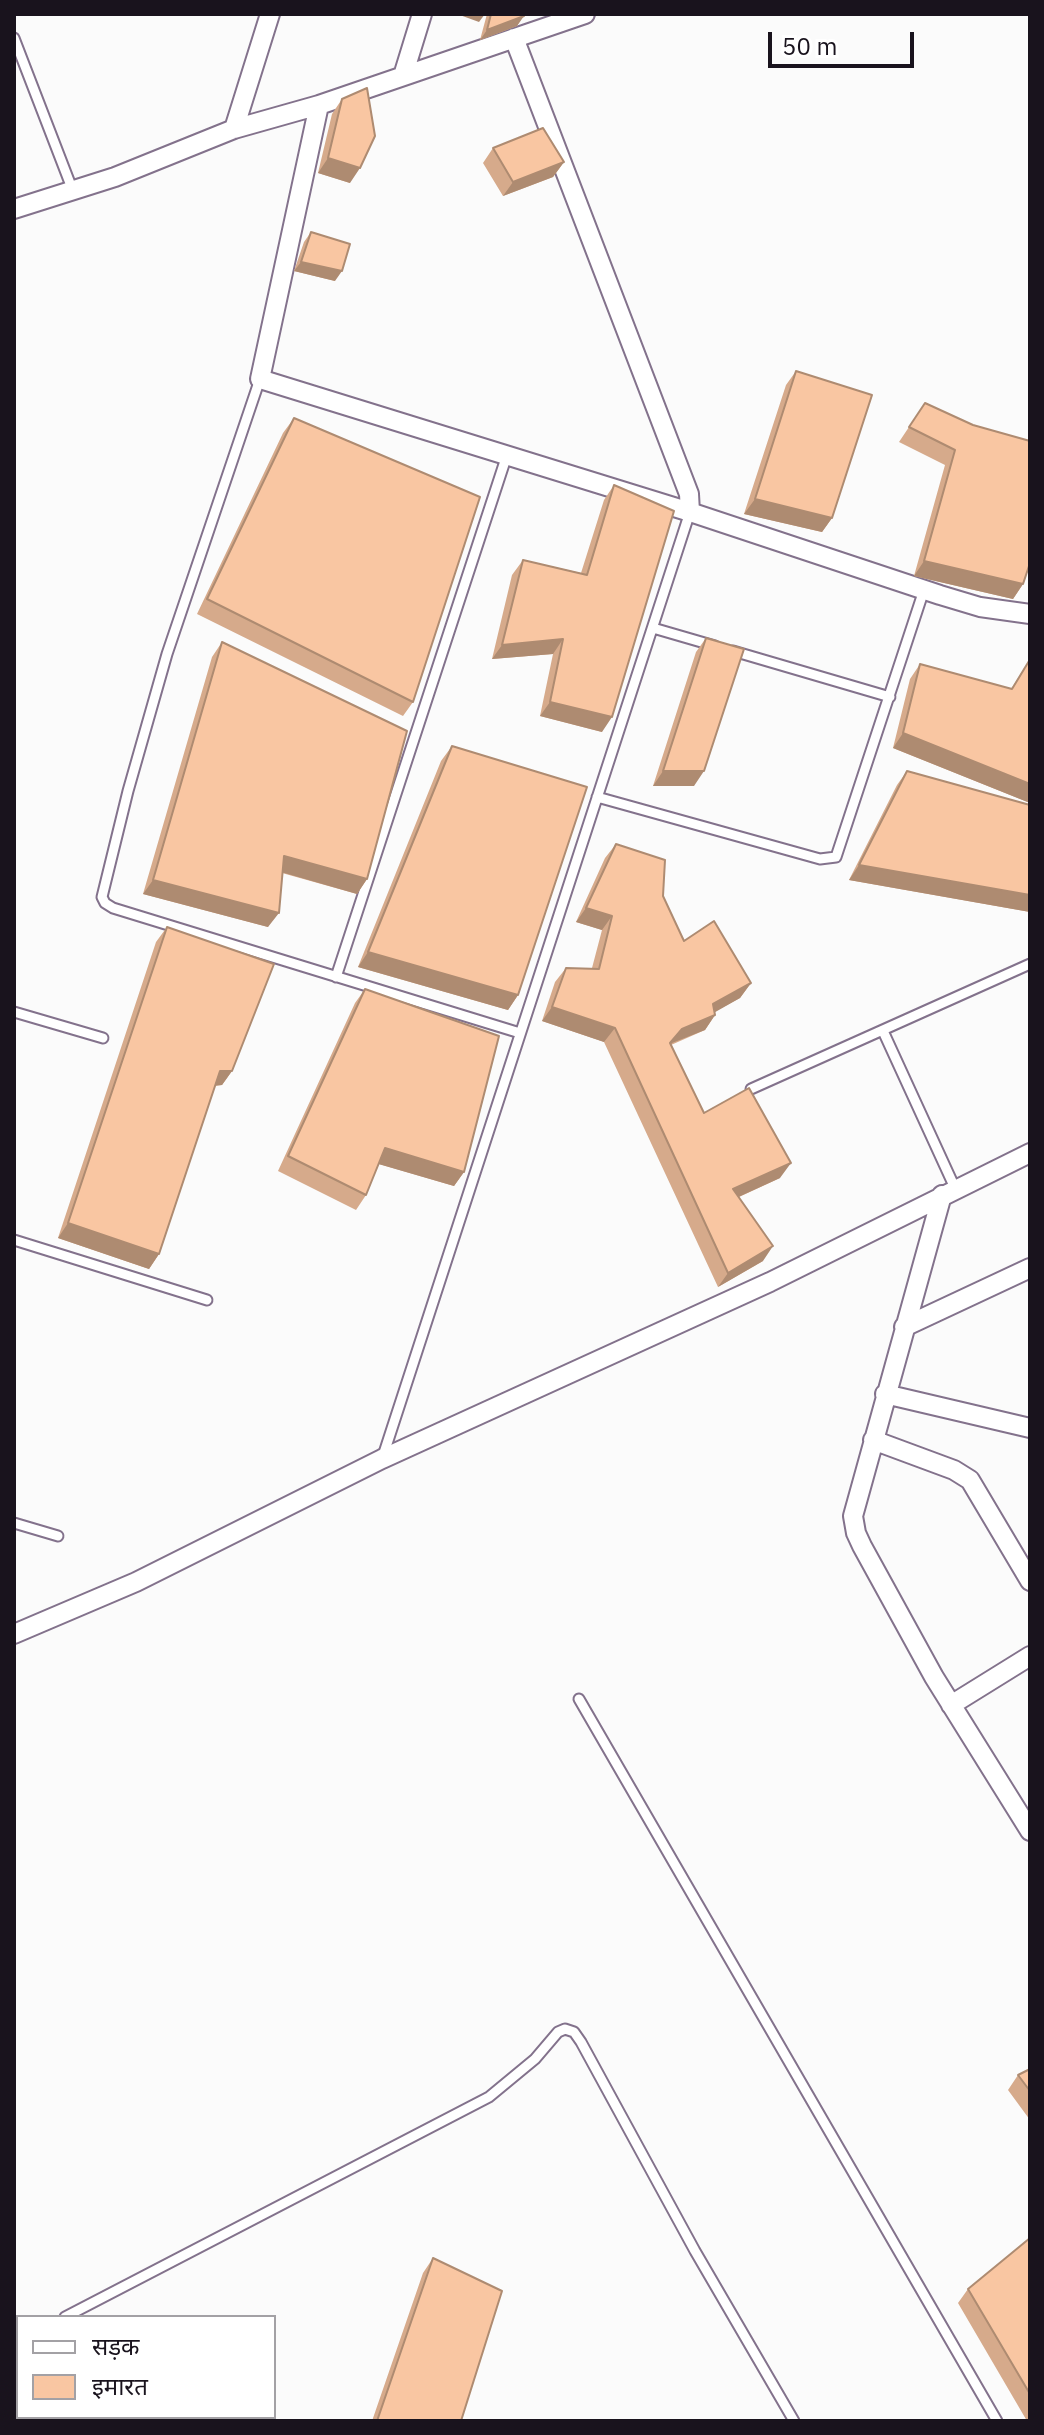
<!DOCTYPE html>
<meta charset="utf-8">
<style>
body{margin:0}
#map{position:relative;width:1044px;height:2435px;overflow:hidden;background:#fbfbfb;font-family:"IBM Plex Sans","Noto Sans Devanagari",sans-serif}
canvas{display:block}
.frame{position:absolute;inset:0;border:16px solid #19131d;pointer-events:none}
.legend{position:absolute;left:16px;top:2315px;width:260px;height:104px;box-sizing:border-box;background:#fff;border:2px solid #a3a1a5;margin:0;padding:10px 14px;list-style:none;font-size:24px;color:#19131d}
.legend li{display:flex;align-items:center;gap:16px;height:40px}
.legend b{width:40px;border:2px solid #a3a1a5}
.scale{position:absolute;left:768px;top:32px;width:146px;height:36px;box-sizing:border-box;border:4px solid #19131d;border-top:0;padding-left:10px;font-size:24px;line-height:28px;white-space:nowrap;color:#19131d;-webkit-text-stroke:6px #fff;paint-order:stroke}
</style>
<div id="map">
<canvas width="1044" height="2435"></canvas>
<div class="frame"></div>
<ul class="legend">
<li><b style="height:10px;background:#fff"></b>सड़क</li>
<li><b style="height:22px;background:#f9c6a2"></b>इमारत</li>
</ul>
<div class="scale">50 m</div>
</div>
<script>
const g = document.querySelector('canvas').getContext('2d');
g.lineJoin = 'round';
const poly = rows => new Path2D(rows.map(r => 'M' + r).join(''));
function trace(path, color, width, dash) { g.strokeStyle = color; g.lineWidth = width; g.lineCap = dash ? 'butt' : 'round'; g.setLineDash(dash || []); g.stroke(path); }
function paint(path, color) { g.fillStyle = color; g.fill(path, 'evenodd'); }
const service = poly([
 [14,38,73,191],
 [260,379,167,654,128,791,102,897,105,903,113,908,520,1033],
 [653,628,715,646],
 [733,651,890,697],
 [597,797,820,859,836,857,924,590],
 [336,977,507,455],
 [14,1012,103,1038],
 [883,1031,955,1188],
 [751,1089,1030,964],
 [14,1240,207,1300],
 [383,1456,690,512],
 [14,1523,58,1536],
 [579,1699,997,2421],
 [65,2317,489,2097,535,2059,558,2032,565,2029,574,2032,581,2042,695,2251,794,2421],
 [14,2340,18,2339]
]);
const minor = poly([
 [514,38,689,494,690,512],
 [403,76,422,14],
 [319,105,260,379,690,512,940,595,980,607,1030,614],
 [234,129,270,14],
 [14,209,115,177,234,129,319,105,585,14],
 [942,1195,853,1516,856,1533,862,1546,934,1677,1030,1831],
 [904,1327,1030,1268],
 [885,1394,1030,1428],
 [873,1440,954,1470,970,1480,1030,1581],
 [14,1634,136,1582,382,1459,770,1282,1030,1153],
 [951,1705,1030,1656]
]);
trace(service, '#83728c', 13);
trace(minor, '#83728c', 22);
trace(service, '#fff', 9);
trace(minor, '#fff', 18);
paint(poly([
 [487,14,524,14,517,26,480,40],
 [342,99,350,183,318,173,332,114],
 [493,148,564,162,553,177,503,196,483,163],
 [311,232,335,281,294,271,304,242],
 [796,371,832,518,822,532,744,514,786,385],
 [925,403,973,425,1023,584,1013,599,914,576,945,465,899,442],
 [294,418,413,702,403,716,197,614,283,433],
 [614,485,602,732,540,716,553,654,492,659,512,575,523,560,581,573,604,500],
 [706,638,694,786,653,786,696,652],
 [222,642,367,879,357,894,282,873,268,927,143,894,212,657],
 [1029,661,1030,803,893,748,910,679,920,664,1011,689],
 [452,746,518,995,508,1010,358,967,441,761],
 [907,771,1030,805,1030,912,849,880,897,785],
 [616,844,663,896,684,941,751,983,740,998,714,1012,715,1015,705,1030,671,1045,704,1113,780,1178,739,1197,763,1261,718,1287,604,1042,542,1021,555,982,566,968,592,968,602,930,576,922,605,858],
 [167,927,232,1071,222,1085,215,1086,159,1254,149,1269,58,1238,156,942],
 [365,989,464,1172,454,1186,379,1164,366,1195,356,1210,278,1171,355,1003],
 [1030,2069,1030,2120,1008,2090,1018,2075],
 [1030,2238,1030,2421,1027,2421,958,2303,968,2289],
 [433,2258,461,2421,372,2421,423,2273]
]), '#d6aa8b');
paint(poly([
 [457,14,485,14,479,22],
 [524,16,517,26,480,40,487,30],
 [328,158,360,168,350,183,318,173],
 [564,162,553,177,503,196,513,182],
 [301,262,342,271,335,281,294,271],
 [755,499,832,518,822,532,744,514],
 [924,561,1023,584,1013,599,914,576],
 [563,639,553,654,492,659,502,645],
 [550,702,612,717,602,732,540,716],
 [903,733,1030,784,1030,803,893,748],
 [663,771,704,771,694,786,653,786],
 [284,856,367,879,357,894,274,870],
 [859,865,1030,895,1030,912,849,880],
 [153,880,279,913,268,927,143,894],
 [586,908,612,916,602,930,576,922],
 [368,952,518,995,508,1010,358,967],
 [751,983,740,998,703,1019,713,1004],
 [552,1007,615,1028,604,1042,542,1021],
 [715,1015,705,1030,672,1043,659,1057,670,1043,682,1029],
 [220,1071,232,1071,222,1085,210,1086],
 [385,1148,464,1172,454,1186,375,1163],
 [791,1163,780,1178,723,1204,733,1189],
 [68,1223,159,1254,149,1269,58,1238],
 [773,1246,763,1261,718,1287,728,1273]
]), '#ae8b71');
const building = poly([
 [491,14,524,14,524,16,487,30,491,14],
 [367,88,375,136,360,168,328,158,342,99,367,88],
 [543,128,564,162,513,182,493,148,543,128],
 [311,232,350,244,342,271,301,262,311,232],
 [796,371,872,395,832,518,755,499,796,371],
 [925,403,973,425,1030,441,1030,563,1023,584,924,561,955,450,909,427,925,403],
 [294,418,480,497,413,702,207,599,294,418],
 [614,485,674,511,612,717,550,702,563,639,502,645,523,560,587,575,614,485],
 [706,638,744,649,704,771,663,771,706,638],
 [222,642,407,731,367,879,284,856,279,913,153,880,222,642],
 [1029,661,1030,784,903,733,920,664,1012,689,1029,661],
 [452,746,587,787,518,995,368,952,452,746],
 [907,771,1030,805,1030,895,859,865,907,771],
 [616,844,665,860,663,896,684,941,714,921,751,983,713,1004,715,1015,682,1029,670,1043,704,1113,749,1088,791,1163,733,1189,773,1246,728,1273,615,1028,552,1007,566,968,599,969,612,916,586,908,616,844],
 [167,927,274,964,232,1071,220,1071,159,1254,68,1223,167,927],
 [365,989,499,1036,464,1172,385,1148,366,1195,288,1156,365,989],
 [1030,2069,1030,2091,1018,2075,1030,2069],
 [1030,2238,1030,2394,968,2289,1030,2238],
 [433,2258,502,2291,461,2421,377,2421,433,2258]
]);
paint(building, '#f9c6a2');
trace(building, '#ae8b71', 2);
</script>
